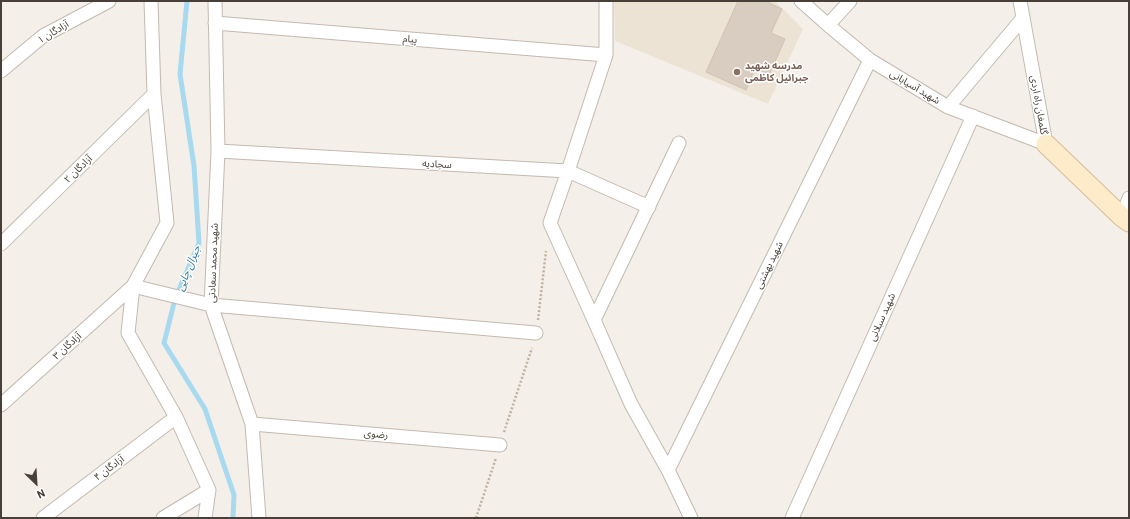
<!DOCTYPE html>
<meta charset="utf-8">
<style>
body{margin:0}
#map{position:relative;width:1130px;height:519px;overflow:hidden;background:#f4f0e9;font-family:Barlow,sans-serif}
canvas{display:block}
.frame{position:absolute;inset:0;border:2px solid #484038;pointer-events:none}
.north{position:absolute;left:16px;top:463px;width:40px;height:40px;-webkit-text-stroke:3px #fff;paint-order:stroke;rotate:155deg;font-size:11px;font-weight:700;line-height:16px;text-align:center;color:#484038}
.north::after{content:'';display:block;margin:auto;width:14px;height:18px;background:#484038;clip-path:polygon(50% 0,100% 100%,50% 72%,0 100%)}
</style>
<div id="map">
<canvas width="1130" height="519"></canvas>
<div class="frame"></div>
<div class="north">N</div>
</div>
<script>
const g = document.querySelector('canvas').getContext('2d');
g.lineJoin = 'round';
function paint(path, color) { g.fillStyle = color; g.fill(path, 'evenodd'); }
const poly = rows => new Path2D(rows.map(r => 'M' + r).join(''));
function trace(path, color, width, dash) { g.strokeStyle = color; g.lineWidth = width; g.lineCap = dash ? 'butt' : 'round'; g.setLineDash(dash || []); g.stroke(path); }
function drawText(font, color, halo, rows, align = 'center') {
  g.font = font + ' Barlow,"Noto Sans Arabic",sans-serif'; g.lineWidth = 3; g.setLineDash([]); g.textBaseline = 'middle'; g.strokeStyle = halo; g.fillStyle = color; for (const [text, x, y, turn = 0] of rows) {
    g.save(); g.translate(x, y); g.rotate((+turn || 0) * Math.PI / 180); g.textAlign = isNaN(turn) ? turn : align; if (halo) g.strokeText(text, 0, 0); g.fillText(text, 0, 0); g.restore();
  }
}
paint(poly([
 [614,1,775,1,803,29,768,104,615,41]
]), '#ede3d4');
trace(poly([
 [187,1,180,74,194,166,199,243,175,299,164,343,205,409,234,495,233,518]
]), '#a7daef', 5);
const building = poly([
 [738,1,765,1,782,9,771,33,785,39,769,75,755,68,746,90,706,72,738,1]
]);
paint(building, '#d9cdc2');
trace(building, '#d1c1b2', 1);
const street = poly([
 [151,1,154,94,167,223,133,286,128,333,176,417,209,490,205,518],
 [215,1,218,151,211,305,252,424,259,518],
 [606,1,606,55,568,171,550,223,594,320,631,404,668,470,691,518],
 [801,1,828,25,870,60,948,107,1046,144],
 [1020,1,1046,144],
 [215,23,606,55],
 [828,25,850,1],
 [1,71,43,36,109,1],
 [948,107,1023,18],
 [218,151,568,171,649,207],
 [1122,217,1129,198],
 [1,244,154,94],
 [594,320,679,143],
 [1,405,133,286,211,305,536,333],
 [252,424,500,445],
 [668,470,870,60],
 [43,518,176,417],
 [163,518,209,490],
 [792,518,973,116]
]);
const secondary = poly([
 [1046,144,1122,217,1129,222]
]);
trace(street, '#c3b9af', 15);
trace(secondary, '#d3bd9a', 21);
trace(poly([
 [538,320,546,251],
 [504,432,532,348],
 [476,518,496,458]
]), '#c1b09d', 2.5, [2, 2]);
trace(street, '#fff', 13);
trace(secondary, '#feebca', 19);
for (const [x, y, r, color] of [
 [737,72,4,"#8d6e63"]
]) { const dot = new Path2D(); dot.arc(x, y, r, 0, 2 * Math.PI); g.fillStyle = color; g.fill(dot); trace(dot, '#fff', 1.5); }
drawText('10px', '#484038', '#fff', [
 ["آزادگان ۱",53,32,-31],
 ["پیام",410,39,5],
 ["شهید آسیابانی",915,87,31],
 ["گلمغان راه اردی",1039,105,80],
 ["سجادیه",437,164,3],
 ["آزادگان ۲",78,169,-44],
 ["شهید محمد سعادتی",213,263,-88],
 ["شهید بهشتی",769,265,-64],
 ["شهید سبلانی",882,317,-66],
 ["آزادگان ۳",67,346,-42],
 ["رضوی",376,434,5],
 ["آزادگان ۴",109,468,-37]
]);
drawText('bold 10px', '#785e54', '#fff', [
 ["مدرسه شهید",745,66],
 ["جبرائیل کاظمی",745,78]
], 'left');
drawText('italic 11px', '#2d799b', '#fff', [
 ["جیرال چایی",188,268,-68]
]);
</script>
